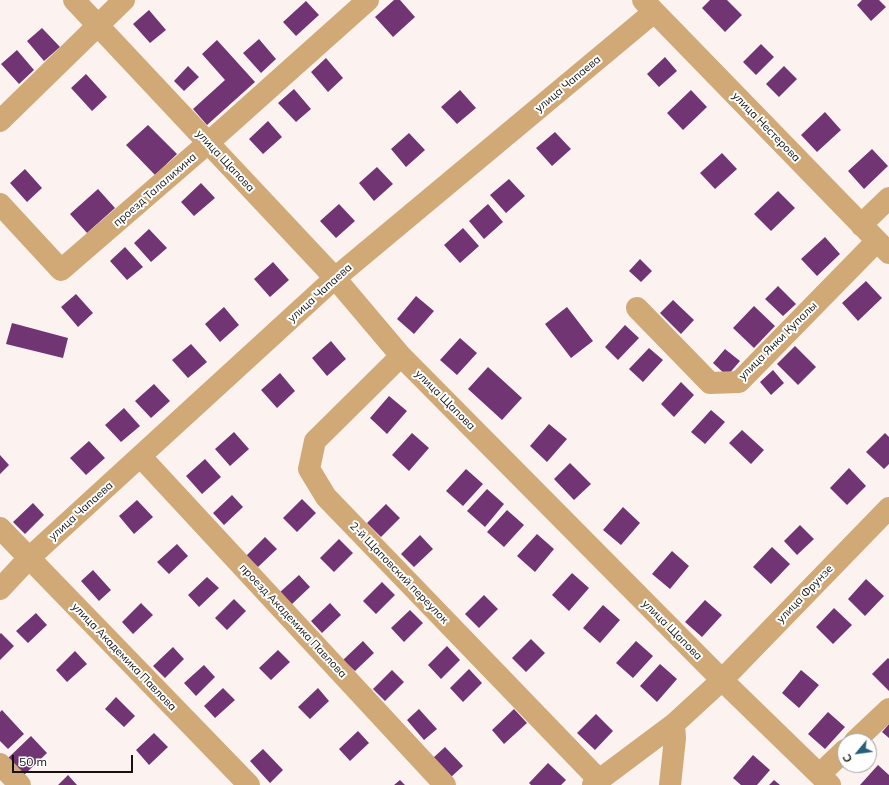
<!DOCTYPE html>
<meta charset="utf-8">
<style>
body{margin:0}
#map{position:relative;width:889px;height:785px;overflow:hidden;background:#fcf3f0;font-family:Mulish,sans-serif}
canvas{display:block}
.north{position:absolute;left:837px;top:733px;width:40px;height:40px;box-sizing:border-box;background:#fff;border:1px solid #a1a0a0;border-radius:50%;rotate:241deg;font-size:11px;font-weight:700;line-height:16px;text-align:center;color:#151211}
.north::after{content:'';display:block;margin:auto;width:14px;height:18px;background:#285e79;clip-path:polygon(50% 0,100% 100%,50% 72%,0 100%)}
.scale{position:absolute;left:12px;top:755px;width:121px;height:18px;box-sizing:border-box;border:2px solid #151211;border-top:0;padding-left:5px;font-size:12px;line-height:14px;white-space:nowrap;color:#151211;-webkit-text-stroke:3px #fff;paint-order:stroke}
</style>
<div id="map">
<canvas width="889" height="785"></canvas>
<div class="north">С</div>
<div class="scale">50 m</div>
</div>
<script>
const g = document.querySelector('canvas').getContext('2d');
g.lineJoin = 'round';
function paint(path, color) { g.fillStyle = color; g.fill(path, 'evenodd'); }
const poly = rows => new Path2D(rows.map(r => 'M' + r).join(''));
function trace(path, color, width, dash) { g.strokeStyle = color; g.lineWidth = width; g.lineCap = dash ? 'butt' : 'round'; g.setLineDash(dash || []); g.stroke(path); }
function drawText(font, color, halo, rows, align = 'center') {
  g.font = font + ' Mulish,sans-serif'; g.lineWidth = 4; g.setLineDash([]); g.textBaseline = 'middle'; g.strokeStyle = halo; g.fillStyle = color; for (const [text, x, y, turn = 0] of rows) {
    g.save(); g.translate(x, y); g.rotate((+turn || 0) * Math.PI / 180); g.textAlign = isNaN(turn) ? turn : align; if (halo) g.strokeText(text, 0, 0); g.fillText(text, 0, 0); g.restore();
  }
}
paint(poly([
 [394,0,400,0,415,17,393,37,375,17],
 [710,0,727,0,742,15,725,32,702,8],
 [862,0,879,0,886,7,871,21,857,5],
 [306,1,319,15,296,36,283,22],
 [149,10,166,30,150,43,133,24],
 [42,28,60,47,44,61,27,41],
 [259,39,276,59,261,73,243,53],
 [217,40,255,82,207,125,193,109,225,80,202,54],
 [761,44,774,57,756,75,743,62],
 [17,50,34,70,19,84,1,64],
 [665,57,677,71,659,87,647,74],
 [326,58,343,78,328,92,311,72],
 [188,66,199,77,184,91,174,81],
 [784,66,797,79,779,97,766,84],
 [86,74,107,97,92,111,71,88],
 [294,89,311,109,296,122,278,103],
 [460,90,476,108,457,124,441,107],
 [691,90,707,107,683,130,667,113],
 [825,112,841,130,817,152,801,135],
 [268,121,282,137,263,154,249,139],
 [148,125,177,154,155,175,126,145],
 [555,132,571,149,552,166,536,148],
 [409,133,425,150,406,167,391,149],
 [872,149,888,166,864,189,848,171],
 [722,153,737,169,715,189,700,173],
 [377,167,393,184,374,201,359,183],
 [25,169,42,188,27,202,10,183],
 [509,179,525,196,506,213,490,195],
 [201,183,215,198,194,216,181,202],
 [98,189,115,208,87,233,70,214],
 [778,191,795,208,771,231,754,214],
 [339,204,355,221,336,238,320,221],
 [488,204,503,222,484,239,469,221],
 [463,228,479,246,460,263,444,245],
 [149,229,167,248,151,262,134,243],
 [825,237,840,254,817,276,801,259],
 [125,247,143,267,127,280,110,261],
 [640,259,652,271,641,282,629,271],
 [273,262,289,280,270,297,254,279],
 [866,281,882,298,858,321,842,303],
 [778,286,796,304,783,316,765,299],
 [76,294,93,313,78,327,61,307],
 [416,296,434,311,414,334,397,319],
 [673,300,694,320,681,334,660,313],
 [754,306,775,326,754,348,733,328],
 [224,307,239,325,220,342,205,324],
 [567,307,593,341,571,358,545,324],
 [12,323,68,338,63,358,6,344],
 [625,325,639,338,618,360,605,347],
 [460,338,477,353,457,375,440,360],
 [331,341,346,359,327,376,312,358],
 [191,344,207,362,188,378,172,360],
 [795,346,816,367,798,385,777,364],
 [649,348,663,360,643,382,629,369],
 [725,349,740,361,727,376,713,363],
 [488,367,522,398,502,420,468,389],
 [773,370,784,383,771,395,760,382],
 [280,373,295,391,277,408,261,390],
 [681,382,694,395,674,417,661,404],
 [154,384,170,401,151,418,135,401],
 [389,396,407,411,387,434,370,418],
 [124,408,140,426,121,442,105,425],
 [711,410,725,422,705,444,691,432],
 [549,424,567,439,547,462,530,446],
 [742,430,764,450,751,464,729,443],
 [234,432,249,449,230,466,215,449],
 [412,433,429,448,409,471,392,455],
 [885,433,889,437,889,464,884,469,866,452],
 [89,441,105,458,86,475,70,458],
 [0,455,9,465,0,474],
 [205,459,221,477,202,494,186,476],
 [570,463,591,484,574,500,554,479],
 [849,468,866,486,847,505,830,488],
 [466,469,483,484,463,506,446,491],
 [487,489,504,504,485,527,467,511],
 [232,495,243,507,224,525,213,513],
 [302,499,316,513,297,532,283,518],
 [137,500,153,517,134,534,119,516],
 [33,503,44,515,25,534,13,522],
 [386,504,400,518,381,537,367,523],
 [623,507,640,523,621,545,603,530],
 [507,510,524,525,504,547,487,532],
 [800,525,814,539,797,555,784,541],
 [537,534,554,549,535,572,517,556],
 [420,535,433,549,414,567,401,554],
 [265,537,277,549,258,567,246,556],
 [339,539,353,553,334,572,320,558],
 [177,544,188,556,169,574,157,562],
 [772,547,790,564,771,584,753,567],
 [672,551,689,566,670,589,652,574],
 [93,570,111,590,99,601,81,581],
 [572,573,589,588,569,611,552,595],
 [299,575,310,587,291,605,279,593],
 [207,577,219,588,199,607,188,595],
 [866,579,884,596,865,616,848,599],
 [382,582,395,595,376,614,363,601],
 [484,595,498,609,479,628,465,614],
 [234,599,246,611,227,630,215,618],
 [705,600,722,615,702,637,685,622],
 [141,603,153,615,133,634,122,622],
 [330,603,341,615,322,633,311,621],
 [603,605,620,620,600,643,583,628],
 [834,608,852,625,833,644,816,627],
 [410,610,423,623,404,642,391,628],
 [36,613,47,625,28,643,16,631],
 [1,633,14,646,0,660,0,634],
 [531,639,545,653,526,672,512,658],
 [363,641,374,653,355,671,343,660],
 [636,641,653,656,633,678,616,663],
 [447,646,460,660,441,679,428,665],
 [173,647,184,659,165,678,153,666],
 [278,650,290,662,271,680,259,668],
 [75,651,87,664,67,682,56,670],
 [888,658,889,659,889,691,872,674],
 [660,664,677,679,657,702,640,686],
 [204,665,215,677,196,696,184,683],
 [469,669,482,683,463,702,450,688],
 [392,670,404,682,385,701,373,689],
 [801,670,819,685,799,708,782,693],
 [223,688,235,700,215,718,204,706],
 [318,688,329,701,310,719,298,707],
 [116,697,135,716,124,727,105,709],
 [419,709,437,729,424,740,407,720],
 [514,709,527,723,504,744,492,730],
 [2,710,24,734,8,749,0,741,0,712],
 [828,712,845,727,825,749,808,734],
 [596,714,613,731,595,750,577,733],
 [889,724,889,738,882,732],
 [358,731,369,743,350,761,339,749],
 [154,733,168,747,149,765,136,750],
 [31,736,47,753,23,776,7,759],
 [445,747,463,766,451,777,433,758],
 [263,749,283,770,270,783,250,761],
 [753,755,770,770,757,785,741,785,733,778],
 [548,763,566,780,561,785,531,785,529,783],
 [878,765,889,775,889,785,860,785],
 [68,775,77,785,58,785],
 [400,780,405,785,394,785],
 [774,780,780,785,769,785]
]), '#723574');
trace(poly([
 [74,0,335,278,401,356,722,680,830,785],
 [643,0,889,253],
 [0,121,124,0],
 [0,204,61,270,208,143,368,0],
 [861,225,889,198],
 [637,308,710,383,739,382,877,241],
 [401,356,315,441,309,469,326,497,599,780],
 [141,457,445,785],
 [0,528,249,785],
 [0,589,29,558,335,278,654,12],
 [855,741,889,709],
 [0,764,20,785],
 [820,774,845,750],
 [593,785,599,780,674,724,722,680,889,508],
 [670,785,675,738,674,724]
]), '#d0a976', 22);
drawText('11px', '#151211', '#fff', [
 ["улица Чапаева",568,84,-40],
 ["улица Нестерова",766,127,46],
 ["улица Щапова",225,161,47],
 ["проезд Талалихина",155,190,-41],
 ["улица Чапаева",320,293,-42],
 ["улица Янки Купалы",778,341,-45],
 ["улица Щапова",445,400,45],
 ["улица Чапаева",81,511,-42],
 ["2-й Щаповский переулок",399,573,46],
 ["улица Фрунзе",805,594,-46],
 ["проезд Академика Павлова",293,621,47],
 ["улица Щапова",672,630,45],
 ["улица Академика Павлова",124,657,46]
]);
</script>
